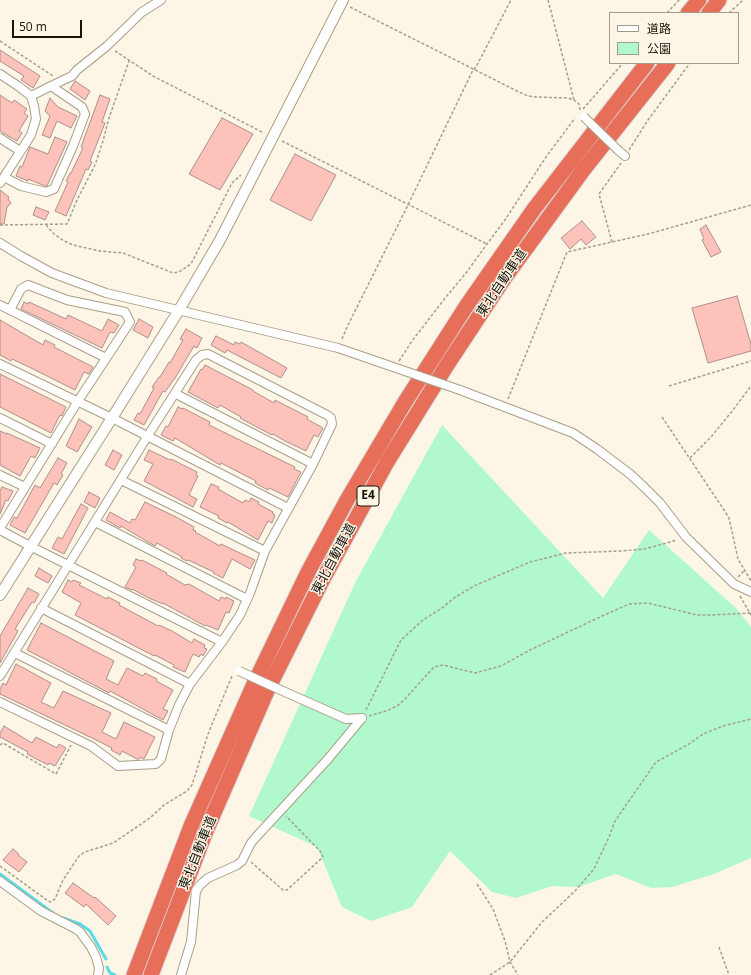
<!DOCTYPE html>
<meta charset="utf-8">
<style>
body{margin:0}
#map{position:relative;width:751px;height:975px;overflow:hidden;background:#fdf6e6;font-family:"Open Sans","Noto Sans JP",sans-serif}
canvas{display:block}
.legend{position:absolute;left:609px;top:12px;width:130px;height:52px;box-sizing:border-box;background:#fdf6e6;border:1px solid #a19c8e;margin:0;padding:5px 7px;list-style:none;font-size:12px;color:#18140a}
.legend li{display:flex;align-items:center;gap:8px;height:20px}
.legend b{width:20px;border:1px solid #a19c8e}
.scale{position:absolute;left:12px;top:20px;width:70px;height:18px;box-sizing:border-box;border:2px solid #18140a;border-top:0;padding-left:5px;font-size:12px;line-height:14px;white-space:nowrap;color:#18140a;-webkit-text-stroke:3px #fdf6e6;paint-order:stroke}
</style>
<div id="map">
<canvas width="751" height="975"></canvas>
<ul class="legend">
<li><b style="height:5px;background:#fff"></b>道路</li>
<li><b style="height:11px;background:#b1f9cd"></b>公園</li>
</ul>
<div class="scale">50 m</div>
</div>
<script>
const g = document.querySelector('canvas').getContext('2d');
g.lineJoin = 'round';
function paint(path, color) { g.fillStyle = color; g.fill(path, 'evenodd'); }
const poly = rows => new Path2D(rows.map(r => 'M' + r).join(''));
function trace(path, color, width, dash) { g.strokeStyle = color; g.lineWidth = width; g.lineCap = dash ? 'butt' : 'round'; g.setLineDash(dash || []); g.stroke(path); }
function drawText(font, color, halo, rows, align = 'center') {
  g.font = font + ' "Open Sans","Noto Sans JP",sans-serif'; g.lineWidth = 3; g.setLineDash([]); g.textBaseline = 'middle'; g.strokeStyle = halo; g.fillStyle = color; for (const [text, x, y, turn = 0] of rows) {
    g.save(); g.translate(x, y); g.rotate((+turn || 0) * Math.PI / 180); g.textAlign = isNaN(turn) ? turn : align; if (halo) g.strokeText(text, 0, 0); g.fillText(text, 0, 0); g.restore();
  }
}
paint(poly([
 [442,425,603,598,649,530,737,609,751,627,751,858,714,874,672,887,651,888,616,874,578,887,552,886,516,898,492,892,450,851,412,907,371,921,342,907,317,847,249,816,356,581]
]), '#b1f9cd');
trace(poly([
 [0,874,53,913],
 [63,918,80,924,90,931,106,959],
 [107,967,110,973,115,975]
]), '#59dce7', 3);
const building = poly([
 [0,50,40,76,33,88,21,80,24,76,0,61,0,50],
 [75,81,90,91,85,100,70,89,75,81],
 [0,95,12,103,14,100,27,109,24,113,28,116,19,131,22,133,17,141,0,131,0,95],
 [100,95,110,99,102,122,105,123,90,161,92,162,88,170,86,169,66,216,55,211,68,182,66,181,70,173,71,173,83,148,81,147,100,95],
 [50,98,58,107,77,116,71,128,57,121,50,138,42,135,50,116,45,111,50,98],
 [222,118,253,134,220,190,189,174,222,118],
 [55,137,67,142,47,186,45,186,28,179,28,181,16,176,20,166,22,167,30,147,48,154,55,137],
 [295,154,336,175,311,221,270,200,295,154],
 [0,190,9,197,8,199,11,203,7,207,4,224,0,224,0,190],
 [36,207,49,212,45,220,33,215,36,207],
 [582,221,596,237,586,245,581,239,570,249,561,238,582,221],
 [706,225,721,252,711,257,702,240,704,239,700,229,706,225],
 [737,296,751,344,751,351,708,363,692,308,737,296],
 [24,302,28,304,29,302,66,319,68,315,102,331,108,319,119,325,114,333,110,332,102,348,21,309,24,302],
 [139,319,153,327,148,338,133,330,139,319],
 [0,320,43,345,45,340,55,345,54,347,93,367,89,374,84,372,75,390,29,367,12,359,11,361,0,355,0,320],
 [186,329,202,338,197,348,194,346,175,378,165,392,163,391,144,425,134,420,138,413,140,414,154,388,152,387,159,377,160,377,169,362,170,363,183,340,180,339,186,329],
 [216,336,234,345,235,342,240,344,241,342,287,368,281,378,227,350,225,353,211,345,216,336],
 [205,365,253,390,253,391,274,403,275,400,308,417,307,419,323,428,318,437,314,435,306,451,285,441,273,434,272,435,253,425,240,418,241,417,220,405,218,408,188,392,201,369,202,370,205,365],
 [0,374,66,407,62,416,60,415,51,433,0,407,0,374],
 [178,407,182,409,183,408,210,422,209,425,295,467,294,469,301,472,288,497,269,488,268,490,255,483,256,481,221,463,220,465,175,438,173,441,161,435,166,426,168,427,178,407],
 [79,419,92,427,77,452,66,446,79,419],
 [0,431,7,434,7,433,40,448,35,458,31,456,20,476,0,465,0,431],
 [113,450,122,455,114,470,105,465,113,450],
 [149,450,170,460,171,459,197,472,196,475,198,476,189,495,197,499,193,507,144,481,153,464,144,460,149,450],
 [58,458,67,463,61,474,63,475,57,485,54,483,25,533,10,525,14,517,17,518,35,485,40,488,58,458],
 [211,484,219,487,218,489,243,503,245,500,249,502,251,498,259,502,258,504,273,512,272,513,275,515,272,523,268,521,258,540,228,522,227,523,218,518,219,516,200,507,211,484],
 [2,487,13,491,8,501,6,500,0,514,0,491,2,487],
 [89,492,100,498,95,508,84,502,89,492],
 [145,502,176,517,194,527,193,530,196,531,195,532,220,546,221,544,255,560,250,569,232,559,223,578,213,573,214,572,188,560,187,561,181,558,182,557,157,543,155,546,121,526,120,528,106,520,110,512,130,523,132,519,135,520,145,502],
 [81,504,88,508,64,554,52,548,58,537,62,539,81,504],
 [136,559,141,561,142,560,167,573,166,574,185,585,189,584,219,601,221,597,226,599,226,597,234,601,229,613,226,612,218,630,206,625,205,626,163,603,163,604,151,599,132,589,132,590,125,587,136,567,133,565,136,559],
 [39,568,52,576,48,583,35,576,39,568],
 [68,580,72,582,73,580,81,583,79,585,107,599,108,597,120,603,119,605,158,626,159,625,172,631,192,643,194,639,205,645,204,648,207,649,203,656,201,654,199,657,193,654,185,672,173,667,174,665,155,655,154,656,75,615,81,603,62,592,68,580],
 [28,588,39,594,34,603,32,602,15,629,18,631,0,663,0,636,28,588],
 [41,623,114,661,106,679,118,685,127,668,143,676,145,673,157,679,156,681,173,690,163,709,168,711,163,720,110,691,109,693,27,650,41,623],
 [16,664,51,683,41,702,54,708,63,691,111,713,102,732,116,739,124,722,155,737,144,759,140,757,139,759,137,759,122,751,120,755,111,750,112,748,92,738,0,694,0,689,3,683,6,685,16,664],
 [4,726,32,743,36,737,57,748,59,744,66,748,55,766,49,763,48,765,27,754,28,752,0,737,0,733,4,726],
 [13,849,19,854,18,855,27,862,19,872,3,860,13,849],
 [73,883,94,898,95,897,116,916,108,925,86,904,84,907,65,893,73,883]
]);
paint(building, '#fdc2b9');
trace(building, '#ae8f8b', 1);
const minor = poly([
 [0,74,18,86,31,96,34,106,36,119,31,135,0,183],
 [51,86,72,76,77,70,107,46,142,12,161,0],
 [0,138,20,151],
 [618,150,625,156],
 [4,177,21,186,46,192,54,189,73,146,85,114,82,107,51,86,31,96],
 [0,243,21,256,52,273,106,293,338,348,399,369],
 [0,305,106,358],
 [0,364,112,418,288,508],
 [460,390,573,433,597,449,630,474,644,487,660,503,686,537,734,584,751,592],
 [176,394,313,464],
 [0,418,52,444],
 [0,475,25,487],
 [121,480,265,551],
 [95,522,247,599],
 [0,528,78,401,130,322,125,312,67,300,28,285,21,289,10,310],
 [0,530,30,546,222,642],
 [41,608,190,684],
 [15,653,169,730],
 [0,676,147,437,196,360,202,355,208,354,327,415,331,418,332,424,313,464,265,551,250,593,240,615,222,642,190,684,179,705,169,730,161,759,156,764,118,766,91,746,0,702],
 [285,692,346,719,362,718],
 [0,881,41,911,76,929,80,932,91,947,96,957,99,968,98,975],
 [181,975,191,942,196,891,200,885,208,878,237,865,242,861,251,843,257,836,328,759,362,718]
]);
const tertiary = poly([
 [0,595,112,418,179,310,220,240,343,0]
]);
const motorway = poly([
 [688,13,699,0],
 [709,13,719,0],
 [134,975,191,826,254,684,308,572,347,500,405,402,467,305,534,209,647,63],
 [151,975,206,831,267,691,322,581,387,462,447,365,503,280,584,169,668,63]
]);
trace(minor, '#aa9e86', 10);
trace(tertiary, '#aa9e86', 12);
trace(motorway, '#dad9d8', 17);
trace(poly([
 [548,0,574,100],
 [350,7,519,92,528,96,537,97,568,98,574,100,579,104,580,110],
 [667,13,679,0],
 [729,13,743,0],
 [0,41,53,76],
 [115,51,153,76,264,133],
 [583,109,623,63],
 [282,141,487,244],
 [629,150,648,120,690,63],
 [0,225,67,224,77,200,95,165,103,141,109,118,129,61],
 [46,225,54,234,64,241,73,245,100,251,123,253,173,273,179,272,191,264,232,183,241,175],
 [612,242,599,194,621,163],
 [342,339,348,325,408,205,472,72,476,67,511,0],
 [399,361,412,341,446,297,466,273,487,244,505,220,546,157,575,118],
 [669,386,751,361],
 [508,399,567,252,648,234,751,205],
 [662,417,726,513,729,518,738,559,751,581],
 [690,458,711,437,733,410,751,386],
 [738,577,744,571],
 [740,596,751,615],
 [366,710,401,640,423,620,442,608,454,598,474,586,530,562,566,553,621,551,645,549,677,540],
 [369,716,386,711,397,706,404,700,434,667,443,665,475,673,501,666,530,650,600,617,629,604,648,603,697,615,711,615,751,613],
 [0,745,3,743,56,774,71,745],
 [251,862,283,890,287,890,323,857,321,852,286,816],
 [0,866,48,901,51,902,55,899,63,880,79,856,85,852,113,843,122,837,150,818,164,805,187,791,192,785,208,734,232,676],
 [477,884,493,909,505,941,510,962,518,975],
 [719,947,729,975],
 [490,975,510,962,542,922,575,891,594,869,609,837,615,821,656,762,689,744,703,734,723,726,751,719]
]), '#a39e90', 1.5, [3, 2]);
trace(minor, '#fff', 8);
trace(tertiary, '#fff', 10);
trace(motorway, '#e76f5a', 15);
const minorBridge = poly([
 [584,117,618,150],
 [399,369,460,390],
 [239,671,285,692]
]);
trace(minorBridge, '#aa9e86', 10, []);
trace(minorBridge, '#fff', 8);
for (const [x, y, w] of [
 [368,496,22]
]) { const box = new Path2D(); box.roundRect(x - w / 2, y - 10, w, 20, 3); g.fillStyle = '#fdf6e6'; g.fill(box); trace(box, '#18140a', 1); }
drawText('bold 12px', '#18140a', null, [
 ["E4",368,496]
]);
drawText('13px', '#18140a', '#fdf6e6', [
 ["東北自動車道",502,283,-56],
 ["東北自動車道",334,559,-62],
 ["東北自動車道",198,853,-68]
]);
</script>
